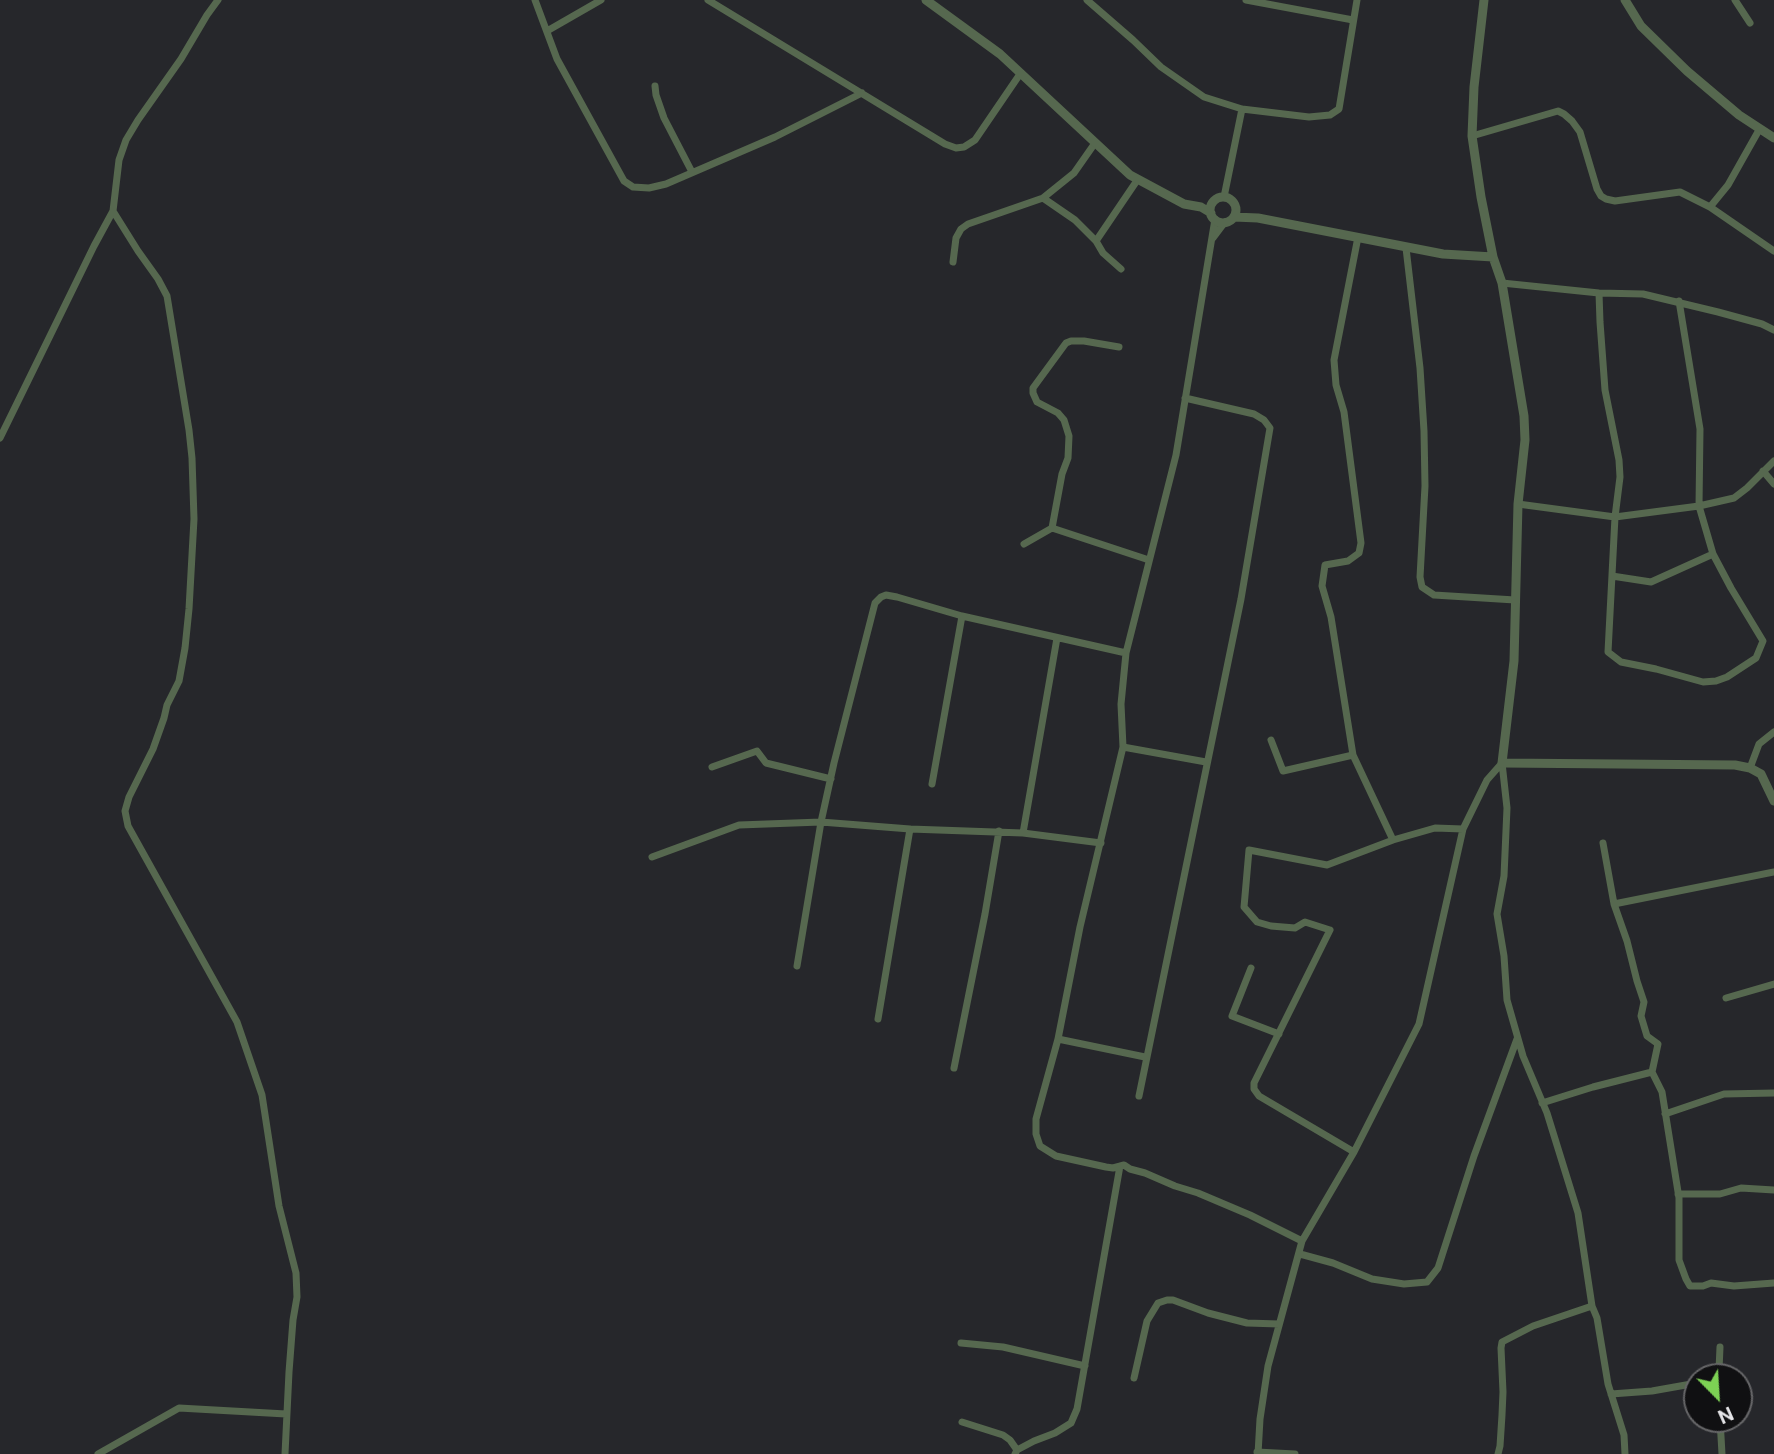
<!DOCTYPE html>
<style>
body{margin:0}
#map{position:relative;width:1774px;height:1454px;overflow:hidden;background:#26272b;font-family:"Public Sans",sans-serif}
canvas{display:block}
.north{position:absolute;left:1683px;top:1363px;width:70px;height:70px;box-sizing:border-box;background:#101012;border:2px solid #666668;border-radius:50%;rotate:156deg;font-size:19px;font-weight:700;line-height:28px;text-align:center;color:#e6e6e9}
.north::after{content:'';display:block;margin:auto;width:24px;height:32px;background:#7dd154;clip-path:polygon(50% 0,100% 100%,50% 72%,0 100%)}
</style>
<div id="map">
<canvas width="1774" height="1454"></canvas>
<div class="north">N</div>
</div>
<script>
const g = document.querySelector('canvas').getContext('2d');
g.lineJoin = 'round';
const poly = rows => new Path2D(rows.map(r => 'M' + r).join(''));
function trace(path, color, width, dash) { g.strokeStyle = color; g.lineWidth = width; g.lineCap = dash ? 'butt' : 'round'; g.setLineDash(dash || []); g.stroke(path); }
trace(poly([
 [535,0,557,59,624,181,633,187,649,188,666,184,775,137,862,93],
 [708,0,945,144,956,148,964,147,975,140,1020,74],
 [1087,0,1133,40,1161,67,1204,97,1242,109,1309,117,1330,115,1339,109,1357,0],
 [1246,0,1353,20],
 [1735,0,1750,23],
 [547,31,601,0],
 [655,86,656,95,664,118,692,172],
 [1472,136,1558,111,1564,114,1572,121,1580,132,1597,189,1601,196,1606,199,1615,201,1680,192,1710,207,1774,251],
 [1224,197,1242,109],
 [1043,198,1075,220,1096,241,1103,253,1121,269],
 [1710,207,1728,185,1759,130],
 [113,211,138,251,158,279,167,296,189,430,192,458,194,519,189,609,185,648,179,681,167,705,164,718,153,749,129,797,125,811,128,826,237,1022,262,1095,279,1206,296,1273,297,1297,293,1320,289,1372,285,1454],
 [1215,219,1176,455,1126,653,1121,704,1123,747,1080,927,1058,1039,1036,1119,1036,1134,1040,1146,1056,1156,1106,1167,1113,1168,1124,1165,1130,1169,1145,1173,1175,1186,1198,1193,1250,1215,1302,1241],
 [1358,237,1334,360,1336,385,1344,412,1361,543,1359,553,1348,561,1325,565,1322,586,1331,617,1353,755,1393,840],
 [1213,238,1225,222],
 [1096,241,1138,179],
 [1406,248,1420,368,1424,431,1425,486,1420,577,1422,587,1434,595,1515,600],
 [953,262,956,238,961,229,968,224,1043,198,1074,173,1095,143],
 [1502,283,1599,293,1643,294,1718,312,1762,324,1774,330],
 [1599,293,1600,322,1605,390,1619,460,1620,477,1615,517,1608,652,1621,662,1656,669,1703,682,1716,681,1727,677,1756,658,1763,641,1731,588,1713,554,1699,506,1700,429,1679,301],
 [0,438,94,246,113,211,119,160,126,140,138,120,181,59,207,15,218,0],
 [1763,471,1774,484],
 [1518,504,1615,517,1699,506,1734,498,1747,488,1774,461],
 [1052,528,1062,474,1068,458,1069,436,1064,420,1058,413,1037,402,1033,393,1033,388,1066,343,1071,341,1084,341,1119,347],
 [1024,544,1052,528,1149,560],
 [1612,576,1651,582,1713,554],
 [1271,740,1283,771,1353,755],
 [1123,747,1206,762],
 [1502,763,1507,808,1504,876,1497,914,1504,956,1507,1000,1523,1056,1547,1113,1578,1213,1592,1306,1597,1318,1608,1384,1624,1435,1625,1454],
 [712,767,757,751,766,763,831,779],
 [1750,768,1759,744,1774,732],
 [932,784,962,616],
 [1023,833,1057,638],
 [1603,843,1614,904,1627,941,1637,981,1644,1002,1641,1016,1647,1036,1658,1044,1652,1072,1662,1092,1679,1198,1679,1260,1686,1279,1690,1286,1703,1286,1711,1283,1734,1286,1774,1283],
 [652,857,739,825,821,822,910,829,1023,833,1101,843],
 [1614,904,1774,872],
 [797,966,821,822,834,763,875,603,881,597,886,595,897,597,962,616,1126,653],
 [1251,968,1232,1016,1279,1034],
 [1726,998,1774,984],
 [878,1019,910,829],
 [1058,1039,1145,1057],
 [954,1068,985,914,999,831],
 [1139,1096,1241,599,1270,428,1264,420,1254,414,1185,398],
 [1542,1103,1593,1087,1652,1072],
 [1665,1114,1724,1094,1774,1093],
 [1354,1152,1259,1096,1254,1089,1254,1083,1330,930,1305,922,1295,928,1271,926,1257,922,1244,907,1249,850,1327,865,1393,840,1435,828,1463,829],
 [1678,1194,1720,1194,1741,1188,1774,1190],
 [1300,1254,1333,1263,1372,1279,1404,1284,1427,1282,1438,1268,1474,1156,1517,1039],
 [961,1343,1003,1347,1085,1366],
 [1716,1377,1719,1370,1720,1347],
 [1134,1378,1147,1321,1158,1303,1167,1300,1173,1300,1208,1313,1247,1323,1279,1324],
 [1611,1394,1652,1391,1697,1383],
 [1720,1419,1722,1454],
 [962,1422,1003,1435,1010,1440,1017,1450],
 [1257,1452,1295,1454],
 [98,1454,179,1408,286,1414],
 [1015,1454,1017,1450,1034,1441,1055,1433,1071,1423,1077,1409,1120,1166],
 [1258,1454,1260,1419,1268,1366,1302,1241,1354,1152,1419,1024,1463,829,1487,780,1502,763],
 [1498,1454,1500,1446,1502,1415,1503,1392,1501,1348,1502,1342,1533,1326,1592,1306]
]), '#56684f', 7);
trace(poly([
 [926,0,1000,54,1130,175,1184,204,1201,207,1211,213],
 [1484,0,1474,87,1472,136,1481,197,1493,257,1502,283,1524,416,1525,440,1518,504,1514,661,1502,763,1735,765,1750,768,1761,774,1774,801],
 [1625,0,1641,26,1687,71,1739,115,1774,138],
 '1210 210a13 13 0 1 1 26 0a13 13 0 1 1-26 0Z',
 [1234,217,1258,218,1443,254,1493,257]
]), '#56684f', 9);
</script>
